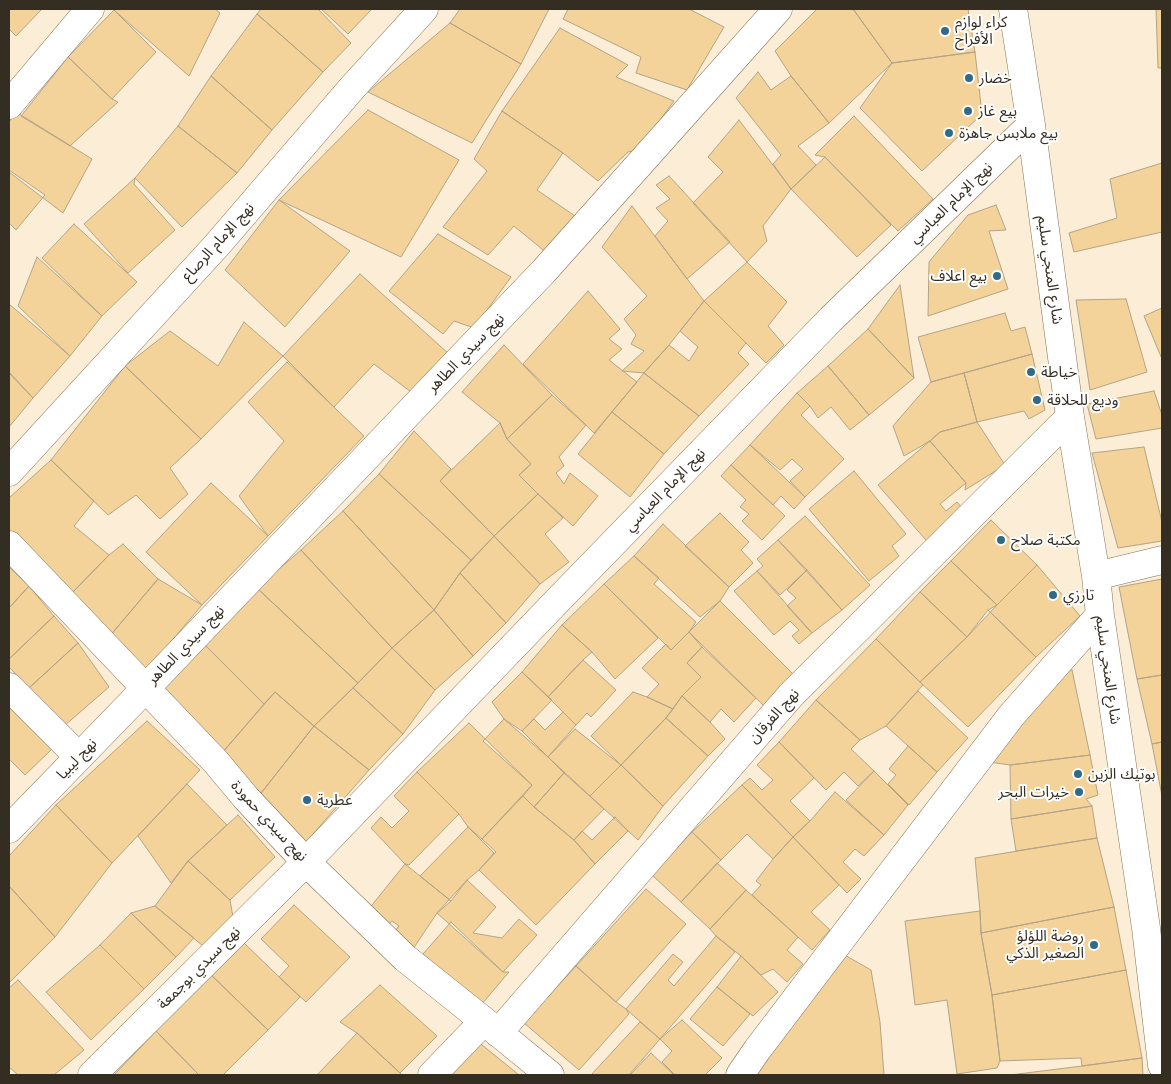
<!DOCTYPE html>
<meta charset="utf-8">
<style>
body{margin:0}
#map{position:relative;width:1171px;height:1084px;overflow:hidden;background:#fceed6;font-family:Quicksand,sans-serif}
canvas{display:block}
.frame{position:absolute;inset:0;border:10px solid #342d22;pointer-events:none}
</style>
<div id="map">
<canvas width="1171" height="1084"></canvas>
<div class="frame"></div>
</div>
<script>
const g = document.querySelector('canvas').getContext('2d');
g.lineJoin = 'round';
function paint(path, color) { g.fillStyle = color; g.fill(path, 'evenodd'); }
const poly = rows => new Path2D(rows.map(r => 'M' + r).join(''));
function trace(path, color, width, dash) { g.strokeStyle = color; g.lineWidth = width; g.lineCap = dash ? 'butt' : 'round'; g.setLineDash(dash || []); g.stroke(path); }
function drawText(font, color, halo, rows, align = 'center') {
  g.font = font + ' Quicksand,"Noto Sans Arabic",sans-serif'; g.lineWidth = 4; g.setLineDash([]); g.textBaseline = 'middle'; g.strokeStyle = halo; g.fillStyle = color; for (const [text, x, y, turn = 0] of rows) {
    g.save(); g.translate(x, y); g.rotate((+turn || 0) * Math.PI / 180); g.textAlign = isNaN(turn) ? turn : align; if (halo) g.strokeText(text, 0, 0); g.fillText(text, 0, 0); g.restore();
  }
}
const building = poly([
 [9,9,42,9,16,36,9,29,9,9],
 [114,9,215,9,220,13,189,76,114,10,114,9],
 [261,9,318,9,351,43,323,72,257,14,261,9],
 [321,9,372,9,348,34,321,9],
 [460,9,549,9,521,64,450,23,460,9],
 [568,9,689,9,724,27,687,90,636,73,641,57,563,19,568,9],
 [817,9,853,9,892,63,829,123,791,76,775,51,817,9],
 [853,9,968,9,975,52,892,63,853,9],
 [1156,9,1162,9,1162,68,1158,68,1156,9],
 [114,10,156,52,112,99,68,57,114,10],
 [257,14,323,72,272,130,211,76,257,14],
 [450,23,521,64,472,143,368,92,450,23],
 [560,28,628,65,616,77,674,101,638,150,628,152,598,181,563,153,502,111,560,28],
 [975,52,982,114,922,171,860,108,892,63,975,52],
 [68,57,112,99,118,102,70,146,21,116,68,57],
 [758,72,771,90,791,76,829,123,798,146,816,165,791,189,773,164,781,155,736,98,758,72],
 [211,76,272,130,237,173,178,126,211,76],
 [368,110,459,160,401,257,279,200,368,110],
 [502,111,563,153,537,190,578,218,548,254,514,226,488,255,443,227,487,171,474,159,502,111],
 [16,112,92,159,63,213,9,172,9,122,16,112],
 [854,116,933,199,898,231,825,157,815,155,854,116],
 [739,120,791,189,763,226,767,241,747,262,693,203,723,172,708,157,739,120],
 [178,126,237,173,182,227,135,178,178,126],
 [825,157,891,225,857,257,791,189,825,157],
 [1162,163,1162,232,1074,252,1069,233,1117,218,1110,179,1162,163],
 [9,170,45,195,16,230,9,223,9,170],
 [669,176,730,242,687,279,655,236,668,221,656,208,670,199,656,185,669,176],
 [135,178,134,184,175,230,128,273,84,224,135,178],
 [279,200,350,251,285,327,225,270,279,200],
 [996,205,1006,230,989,231,1008,289,928,316,929,262,968,215,996,205],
 [632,206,704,301,669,345,644,373,622,371,644,351,631,344,636,335,624,319,647,296,602,247,632,206],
 [74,224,137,282,102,316,42,258,74,224],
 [438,234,511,277,474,328,454,321,443,334,389,291,438,234],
 [37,257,102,316,70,356,18,306,37,257],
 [747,262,787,302,768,326,784,345,766,363,704,301,747,262],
 [360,274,449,354,411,392,374,364,334,407,283,356,360,274],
 [900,285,914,378,868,329,900,285],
 [588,291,620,329,609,339,622,349,609,360,637,382,594,433,523,364,588,291],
 [1126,299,1147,372,1090,390,1076,300,1126,299],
 [704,301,746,343,738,353,749,364,699,416,644,373,669,345,689,361,698,347,680,331,704,301],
 [9,304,70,356,33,398,9,372,9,304],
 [1162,308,1162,359,1144,316,1162,308],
 [1005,313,1011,331,1025,327,1032,354,931,382,918,337,1005,313],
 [244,322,283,356,201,439,125,366,170,331,218,366,244,322],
 [868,329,914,378,869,415,828,366,868,329],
 [504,345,552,395,507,439,500,423,462,392,504,345],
 [1032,354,1045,410,1029,419,1024,411,977,422,964,373,1032,354],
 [287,362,364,436,268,536,239,496,284,441,248,402,287,362],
 [125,366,201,439,170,468,188,494,160,519,136,495,108,515,51,460,125,366],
 [828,366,869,415,850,430,831,407,818,418,810,406,797,393,828,366],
 [9,373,33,398,9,427,9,373],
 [644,373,699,416,664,454,612,412,644,373],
 [964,373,977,422,940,432,930,441,904,456,893,426,931,382,964,373],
 [1154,391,1162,415,1162,428,1096,439,1087,404,1154,391],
 [797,393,810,406,801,415,844,459,805,497,790,481,803,469,792,459,780,470,750,445,797,393],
 [552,395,586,425,559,457,564,466,556,473,564,484,570,473,598,496,573,526,538,494,519,475,531,464,507,439,552,395],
 [612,412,664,454,630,497,578,454,612,412],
 [977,422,1005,465,965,490,966,483,930,441,940,432,977,422],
 [500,423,507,439,531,464,519,475,538,494,494,536,440,481,500,423],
 [414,431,451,469,440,481,494,536,471,560,379,474,414,431],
 [930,441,966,483,940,504,946,511,957,502,968,515,931,546,878,485,930,441],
 [750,445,805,497,794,509,781,496,773,505,731,465,750,445],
 [1144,447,1162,522,1162,541,1118,548,1092,453,1144,447],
 [51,460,94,501,74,526,109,555,69,596,9,530,9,498,51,460],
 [731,465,785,516,762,540,742,521,749,514,740,507,746,500,721,476,731,465],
 [854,471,906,534,892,546,899,556,869,581,809,509,854,471],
 [379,474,471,560,460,573,434,610,343,511,379,474],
 [211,483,268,536,202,605,146,552,211,483],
 [538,494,563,518,545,534,569,562,540,584,494,536,538,494],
 [343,511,434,610,392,648,301,550,343,511],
 [720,513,749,542,741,550,753,563,729,587,685,546,720,513],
 [805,516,870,585,842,610,778,540,805,516],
 [991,520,1037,565,997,605,951,561,991,520],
 [663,524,729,587,720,601,700,617,634,556,663,524],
 [494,536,540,584,506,623,460,573,494,536],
 [778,540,807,570,780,595,757,571,763,566,757,559,778,540],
 [123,544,158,579,109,637,69,596,109,555,123,544],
 [301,550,392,648,358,683,257,588,301,550],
 [634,556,659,578,654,584,696,622,689,632,671,650,604,584,634,556],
 [951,561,997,605,967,637,920,592,951,561],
 [1037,565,1080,616,1036,657,988,610,997,605,1037,565],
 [9,567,29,586,9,608,9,567],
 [807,570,842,610,812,633,787,606,796,598,787,590,807,570],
 [757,571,812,633,799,644,792,636,799,630,790,621,774,635,734,591,757,571],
 [460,573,506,623,473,656,434,610,460,573],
 [158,579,202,605,142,676,109,637,158,579],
 [1162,579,1162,675,1137,679,1119,587,1162,579],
 [604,584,658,638,615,679,592,652,562,625,604,584],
 [29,586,54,616,9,659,9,608,29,586],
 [257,588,358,683,314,726,275,692,264,704,204,644,257,588],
 [920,592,967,637,920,682,876,639,920,592],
 [720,601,795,676,765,707,689,632,720,601],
 [434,610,473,656,435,690,392,648,434,610],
 [988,610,1036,657,968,727,920,682,967,637,988,610],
 [54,616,78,643,29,688,9,667,9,659,54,616],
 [562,625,592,652,583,660,548,697,522,672,562,625],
 [689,632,702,647,687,663,701,677,682,696,673,709,647,697,659,684,642,668,666,644,671,650,689,632],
 [876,639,923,685,886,726,860,740,816,700,876,639],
 [78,643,109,687,64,726,29,688,78,643],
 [204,644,264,704,222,753,162,688,204,644],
 [702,647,756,698,734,722,721,709,710,722,682,696,701,677,687,663,702,647],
 [392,648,435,690,403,734,353,688,392,648],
 [583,660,616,690,591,717,587,713,576,725,548,697,583,660],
 [1072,670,1090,755,1010,765,989,762,1056,672,1072,670],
 [522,672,552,700,522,731,504,719,492,702,522,672],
 [1162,675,1162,742,1152,744,1137,679,1162,675],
 [353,688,403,734,369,770,314,726,353,688],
 [918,691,968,738,937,772,886,726,918,691],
 [275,692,314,726,258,797,222,753,275,692],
 [633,692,647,697,673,709,666,718,621,765,591,736,633,692],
 [682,696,710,722,725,739,708,756,666,718,682,696],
 [816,700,860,740,851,749,874,771,858,786,844,772,826,790,779,742,816,700],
 [9,705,53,748,25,775,9,759,9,705],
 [563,712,576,725,548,757,522,731,534,719,545,730,563,712],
 [666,718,708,756,663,806,621,765,666,718],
 [504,719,548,757,564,773,534,807,523,796,532,785,483,741,504,719],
 [147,721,200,770,112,863,56,805,147,721],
 [469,723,532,785,482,839,468,827,459,814,417,772,469,723],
 [314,726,369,770,306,842,258,797,314,726],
 [575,729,621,765,590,796,548,757,575,729],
 [779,742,814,778,790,801,810,821,793,837,742,785,750,778,762,790,773,780,757,765,779,742],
 [1162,742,1162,796,1152,744,1162,742],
 [908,746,937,772,909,805,888,784,896,775,889,769,908,746],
 [1090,755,1098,795,1086,799,1092,806,1011,819,1010,765,1090,755],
 [621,765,663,806,638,840,590,796,621,765],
 [874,771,908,805,884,835,846,800,874,771],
 [417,772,459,814,409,865,405,864,371,828,381,817,392,828,409,811,394,796,417,772],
 [564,773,604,809,574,840,534,807,564,773],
 [187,784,227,825,188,861,171,883,138,836,187,784],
 [742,785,793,837,773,859,747,834,721,860,692,832,742,785],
 [835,792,884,835,864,856,855,849,843,862,861,879,847,893,793,837,810,821,835,792],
 [523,796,534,807,574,840,595,864,536,925,479,870,496,852,482,839,523,796],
 [56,805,112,863,55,937,9,886,9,856,56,805],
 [1092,806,1097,838,1016,851,1011,819,1092,806],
 [238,815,275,857,230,900,188,861,238,815],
 [615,817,628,831,595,864,574,840,582,831,592,840,615,817],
 [468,827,494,853,479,870,467,880,451,901,420,876,468,827],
 [692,832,721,860,681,902,652,875,692,832],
 [793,837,839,885,811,912,830,930,812,950,798,937,752,895,761,885,756,881,773,859,793,837],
 [1097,838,1114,907,981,933,980,911,975,858,1097,838],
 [188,861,230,900,233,917,203,946,155,906,188,861],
 [717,863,746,890,710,929,681,902,717,863],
 [405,864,451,901,437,913,411,952,391,936,399,926,392,921,387,926,368,910,405,864],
 [467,880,496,907,473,933,502,938,519,919,537,935,503,972,437,913,467,880],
 [9,886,55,937,9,983,9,886],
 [646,889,686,924,616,1002,576,966,646,889],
 [746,890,798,937,787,950,803,964,787,982,773,969,761,975,741,956,716,936,710,929,746,890],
 [294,905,350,957,306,1002,279,977,289,966,261,939,294,905],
 [155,906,194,938,176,957,131,913,155,906],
 [1114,907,1126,970,992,995,981,933,1114,907],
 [980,911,981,933,992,995,1000,1061,997,1068,957,1074,947,1000,915,1005,905,921,980,911],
 [131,913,176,957,144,989,100,945,131,913],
 [451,922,503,972,509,972,481,1005,423,954,451,922],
 [716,936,735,952,660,1039,626,1009,673,954,683,962,668,980,674,986,716,936],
 [243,942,300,997,268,1030,209,973,243,942],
 [100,945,144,989,91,1040,46,992,100,945],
 [841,953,871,970,880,1022,884,1075,750,1075,841,953],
 [741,956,778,992,753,1016,717,987,741,956],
 [576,966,616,1002,626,1009,629,1014,579,1070,524,1023,576,966],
 [1126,970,1142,1058,1082,1066,1081,1058,1000,1061,992,995,1126,970],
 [209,973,268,1030,223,1075,199,1075,156,1031,209,973],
 [18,980,84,1050,54,1075,18,1075,9,1067,9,988,18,980],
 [380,985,437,1036,400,1073,357,1033,340,1022,380,985],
 [717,987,750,1014,723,1046,690,1019,717,987],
 [682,1020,722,1058,705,1075,675,1075,662,1062,672,1051,660,1039,682,1020],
 [640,1022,660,1039,629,1075,591,1075,640,1022],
 [156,1031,199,1075,114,1075,156,1031],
 [357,1033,400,1073,402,1075,317,1075,357,1033],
 [476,1040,519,1075,444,1075,476,1040],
 [651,1053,674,1075,630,1075,651,1053],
 [1142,1058,1143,1075,1010,1075,1082,1066,1142,1058]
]);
paint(building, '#f3d39a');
trace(building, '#b3a386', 1);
const minor = poly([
 [1013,9,1031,125,1070,417,1096,576,1100,615,1146,928,1162,1065],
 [9,105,90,9],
 [9,472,217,245,352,88,424,9],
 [9,545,216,762,246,798,306,862,405,958,484,1021,550,1075],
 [1096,576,1162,560],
 [9,687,79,757],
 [9,829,145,689,544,271,778,9],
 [498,1033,791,695,1070,417],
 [92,1075,306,862,561,597,831,319,1031,125],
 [432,1075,484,1021],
 [740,1075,757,1050,1011,716,1100,615]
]);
trace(minor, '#817256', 29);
trace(minor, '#fff', 28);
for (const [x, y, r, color] of [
 [945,31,5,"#326984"],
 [969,78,5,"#326984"],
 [968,111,5,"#326984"],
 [949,133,5,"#326984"],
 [997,276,5,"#326984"],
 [1031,372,5,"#326984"],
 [1037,400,5,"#326984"],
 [1001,540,5,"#326984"],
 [1053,595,5,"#326984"],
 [1078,774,5,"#326984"],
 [1079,792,5,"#326984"],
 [307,800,5,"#326984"],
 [1094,945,5,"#326984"]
]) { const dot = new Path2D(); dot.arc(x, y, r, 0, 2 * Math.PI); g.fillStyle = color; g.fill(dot); trace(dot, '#fff', 2); }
drawText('15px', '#342d22', '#fff', [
 ["كراء لوازم",955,22],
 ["الأفراح",955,39],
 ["خضار",979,78],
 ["بيع غاز",978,111],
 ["بيع ملابس جاهزة",959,133],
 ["بيع اعلاف",987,276,"right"],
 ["خياطة",1041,372],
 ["وديع للحلاقة",1047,400],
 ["مكتبة صلاح",1011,540],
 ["تارزي",1063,595],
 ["بوتيك الزين",1088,774],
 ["خيرات البحر",1069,792,"right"],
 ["عطرية",317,800],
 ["روضة اللؤلؤ",1084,936,"right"],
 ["الصغير الذكي",1084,953,"right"]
], 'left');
drawText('15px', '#342d22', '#fff', [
 ["نهج الإمام العباسي",951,203,-44],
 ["نهج الإمام الرصاع",218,242,-48],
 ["شارع المنجي سليم",1050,270,82],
 ["نهج سيدي الطاهر",466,353,-46],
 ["نهج الإمام العباسي",665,490,-46],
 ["نهج سيدي الطاهر",186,645,-46],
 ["شارع المنجي سليم",1108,670,82],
 ["نهج الفرقان",774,716,-48],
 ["نهج ليبيا",77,759,-46],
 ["نهج سيدي حمودة",269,821,47],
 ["نهج سيدي بوجمعة",199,968,-45]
]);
</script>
